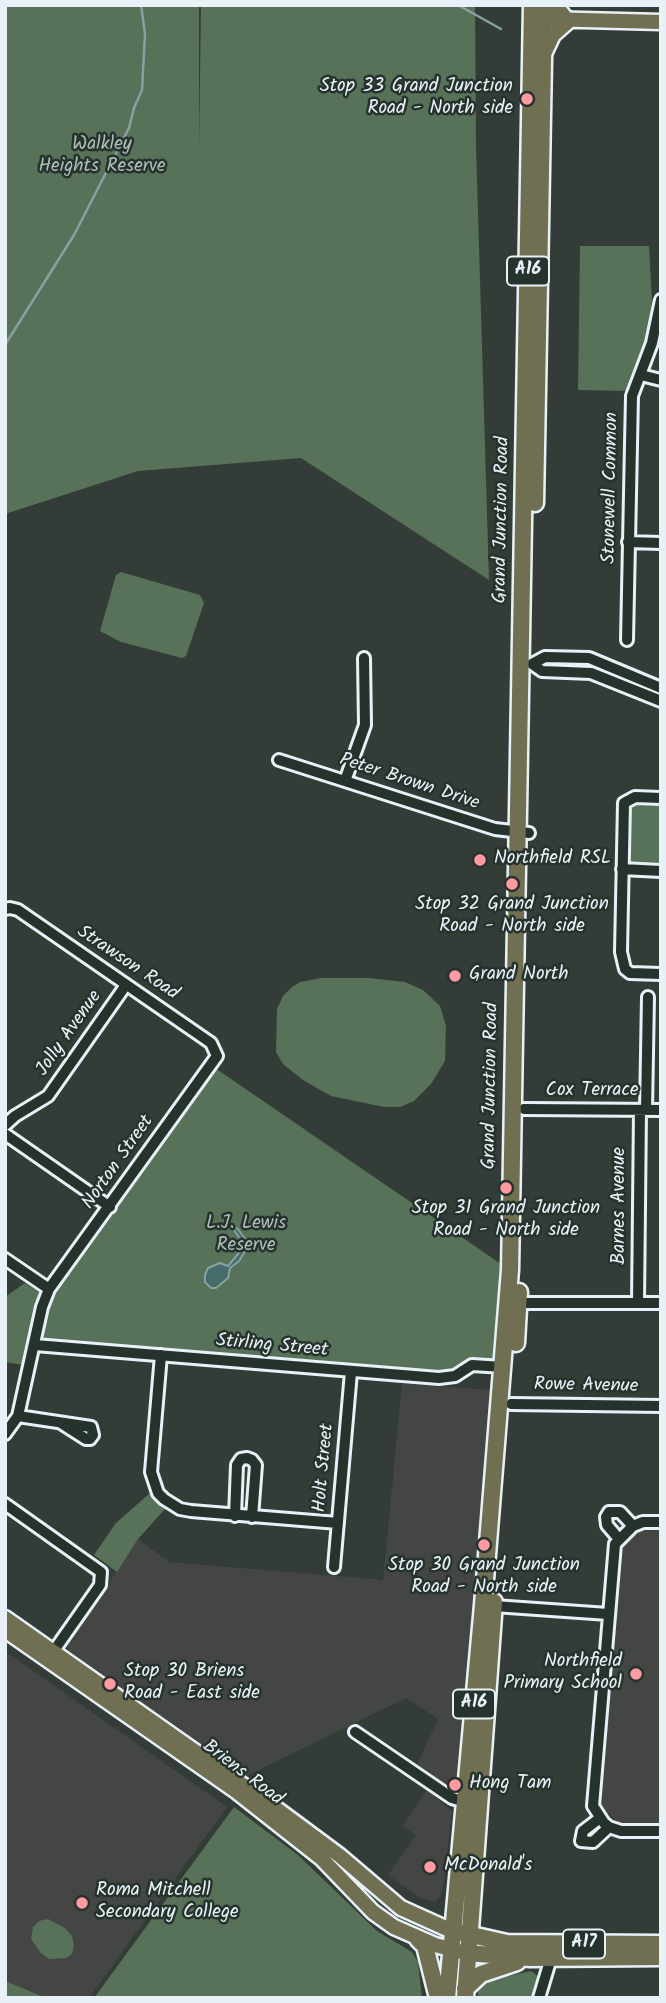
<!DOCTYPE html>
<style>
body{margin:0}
#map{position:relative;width:666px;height:2003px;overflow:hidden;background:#343c37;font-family:Kalam,sans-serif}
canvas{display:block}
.frame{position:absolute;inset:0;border:7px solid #e8f1f8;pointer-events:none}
</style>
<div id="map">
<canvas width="666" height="2003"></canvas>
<div class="frame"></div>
</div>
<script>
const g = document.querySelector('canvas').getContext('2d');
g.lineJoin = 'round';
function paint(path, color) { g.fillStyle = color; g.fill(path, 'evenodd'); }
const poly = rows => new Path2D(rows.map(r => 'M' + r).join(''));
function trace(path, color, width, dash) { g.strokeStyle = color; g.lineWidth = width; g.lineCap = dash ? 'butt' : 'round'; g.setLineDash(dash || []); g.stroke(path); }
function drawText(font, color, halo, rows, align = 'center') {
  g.font = font + ' Kalam,sans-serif'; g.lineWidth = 5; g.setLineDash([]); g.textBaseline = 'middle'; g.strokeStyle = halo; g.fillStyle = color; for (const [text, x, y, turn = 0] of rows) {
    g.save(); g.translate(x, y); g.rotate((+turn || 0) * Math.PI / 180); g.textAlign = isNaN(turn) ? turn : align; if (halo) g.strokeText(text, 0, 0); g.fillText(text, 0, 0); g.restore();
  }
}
paint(poly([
 [402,1384,494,1390,460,1790,456,1792,417,1765,438,1719,406,1698,246,1776,69,1653,67,1646,138,1539,169,1562,383,1580],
 [661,1530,661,1824,621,1825,601,1807,623,1542,640,1531],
 [5,1651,227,1807,89,1998,5,1998],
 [427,1790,452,1811,444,1880,441,1895,435,1902,420,1898,388,1875,416,1835,403,1825]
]), '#444644');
paint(poly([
 [5,5,199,5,199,147,201,5,475,5,476,146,489,580,301,458,138,471,5,514],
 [580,246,649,246,652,300,646,350,629,391,578,390],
 [121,572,200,595,204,603,186,656,182,658,121,642,100,631,116,575],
 [661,801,661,867,632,867,627,864,625,811,633,802],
 [321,978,368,978,405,982,423,990,440,1006,446,1026,445,1061,431,1084,414,1101,400,1107,384,1107,331,1096,303,1080,283,1064,276,1052,277,1009,283,996,292,987,300,982],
 [215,1068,501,1264,495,1360,474,1359,441,1373,48,1341,44,1338,43,1332,51,1301,55,1292],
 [25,1283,39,1292,23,1365,5,1362,5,1297],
 [150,1493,165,1509,138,1539,117,1572,94,1555,116,1523],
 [234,1807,298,1855,377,1931,412,1952,418,1962,422,1998,94,1998],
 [48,1919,65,1928,72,1936,74,1945,72,1954,66,1958,49,1959,41,1953,31,1939,33,1927,39,1921],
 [531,1971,539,1977,532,1998,478,1998,478,1988,486,1981],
 [5,1981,46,1998,5,1998]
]), '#577258');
const water = poly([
 [237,1228,246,1240,247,1248,239,1261,230,1268,228,1278,216,1288,211,1288,205,1282,205,1275,208,1268,220,1263,228,1266,243,1248,242,1241,233,1229,237,1228]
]);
paint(water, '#466b69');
trace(water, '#87a1a2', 2);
trace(poly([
 [458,5,501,29],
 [5,345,74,235,129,128,134,108,142,90,145,34,141,5]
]), '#87a1a2', 2.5);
const minor = poly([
 [641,375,661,380],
 [628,542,661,543],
 [627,640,632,396,652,343,661,300],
 [661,688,589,658,545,657,532,664,542,671,591,673,661,701],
 [279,760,495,829,529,833],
 [345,781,365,725,364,658],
 [661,798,635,797,624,803,621,952,625,969,630,973,661,974],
 [622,869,661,871],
 [5,909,10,908,18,910,211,1043,217,1056,49,1289,42,1307,18,1416,5,1434],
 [524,1109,661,1110],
 [646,1110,648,997],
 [5,1125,15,1116,48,1096,126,985],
 [5,1134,110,1207],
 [5,1259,49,1289],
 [519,1303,661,1303],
 [638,1303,640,1110],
 [35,1345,439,1378,455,1376,472,1365,503,1367],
 [161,1355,151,1472,158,1493,164,1499,180,1509,191,1511,338,1523],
 [511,1404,661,1406],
 [18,1416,91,1427,93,1435,90,1439,86,1439,61,1423],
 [5,1504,101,1572,100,1585,53,1652],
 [235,1516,237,1465,241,1459,247,1458,252,1460,256,1465,252,1517],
 [661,1522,643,1522,633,1526,615,1544,593,1806,604,1823,609,1827,621,1831,661,1831],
 [619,1539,607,1525,606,1517,609,1512,620,1512,633,1526],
 [334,1567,351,1372],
 [494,1606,608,1614],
 [355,1732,452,1798,465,1802],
 [600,1818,583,1831,581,1841,593,1842,609,1827],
 [539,1998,551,1958]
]);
const major = poly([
 [544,19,661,22],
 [544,54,553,35,570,20],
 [5,1618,274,1807,340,1856,401,1908,452,1931],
 [5,1630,236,1791,321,1858,373,1912,394,1927,435,1945,462,1952]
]);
const highway = poly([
 [554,5,565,19],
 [535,503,544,5],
 [516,1343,519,1292],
 [458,1932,507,1943,661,1944],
 [418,1939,425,1946,438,1998],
 [467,1953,530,1958,661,1957],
 [465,1989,481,1974,517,1962],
 [447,1998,483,1605,510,1270,532,5],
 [465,1998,494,1602]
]);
trace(minor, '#e8f1f8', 16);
trace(major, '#e8f1f8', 19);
trace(highway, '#e8f1f8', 21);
trace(minor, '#26332d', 10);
trace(major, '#716f52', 14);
trace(highway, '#716f52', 16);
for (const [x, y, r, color] of [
 [527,99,7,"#ff9aa2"],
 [480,860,7,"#ff9aa2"],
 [512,884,7,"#ff9aa2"],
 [455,976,7,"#ff9aa2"],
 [506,1188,7,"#ff9aa2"],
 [484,1545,7,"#ff9aa2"],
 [636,1674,7,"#ff9aa2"],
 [110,1684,7,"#ff9aa2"],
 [455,1785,7,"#ff9aa2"],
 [430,1867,7,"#ff9aa2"],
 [82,1903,7,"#ff9aa2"]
]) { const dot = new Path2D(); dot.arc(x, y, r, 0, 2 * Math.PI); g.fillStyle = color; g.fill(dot); trace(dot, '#26332d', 2.5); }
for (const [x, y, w] of [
 [528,271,42],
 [474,1704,42],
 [584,1944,42]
]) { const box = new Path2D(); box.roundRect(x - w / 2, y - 14.5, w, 29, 5); g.fillStyle = '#26332d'; g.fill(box); trace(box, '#e8f1f8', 2); }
drawText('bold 18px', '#e8f1f8', null, [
 ["A16",528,271],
 ["A16",474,1704],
 ["A17",584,1944]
]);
drawText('19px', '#e8f1f8', '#26332d', [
 ["Stop 33 Grand Junction",513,88,"right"],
 ["Road - North side",513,110,"right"],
 ["Northfield RSL",494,860],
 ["Stop 32 Grand Junction",512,906,"center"],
 ["Road - North side",512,928,"center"],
 ["Grand North",469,976],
 ["Stop 31 Grand Junction",506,1210,"center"],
 ["Road - North side",506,1232,"center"],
 ["Stop 30 Grand Junction",484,1567,"center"],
 ["Road - North side",484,1589,"center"],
 ["Northfield",622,1663,"right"],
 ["Primary School",622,1685,"right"],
 ["Stop 30 Briens",124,1673],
 ["Road - East side",124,1695],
 ["Hong Tam",469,1785],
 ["McDonald's",444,1867],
 ["Roma Mitchell",96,1892],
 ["Secondary College",96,1914]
], 'left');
drawText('19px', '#aebeb8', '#26332d', [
 ["Walkley",102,146],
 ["Heights Reserve",102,168],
 ["L.J. Lewis",246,1225],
 ["Reserve",246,1247]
]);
drawText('19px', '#e8f1f8', '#26332d', [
 ["Stonewell Common",612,488,-89],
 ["Grand Junction Road",503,520,-89],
 ["Peter Brown Drive",409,783,18],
 ["Strawson Road",127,964,34],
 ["Jolly Avenue",70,1034,-55],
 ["Grand Junction Road",492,1086,-89],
 ["Cox Terrace",592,1092],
 ["Norton Street",119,1163,-55],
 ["Barnes Avenue",621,1206,-90],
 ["Stirling Street",272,1347,5],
 ["Rowe Avenue",586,1387,1],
 ["Holt Street",325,1468,-85],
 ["Briens Road",242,1774,37]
]);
</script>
